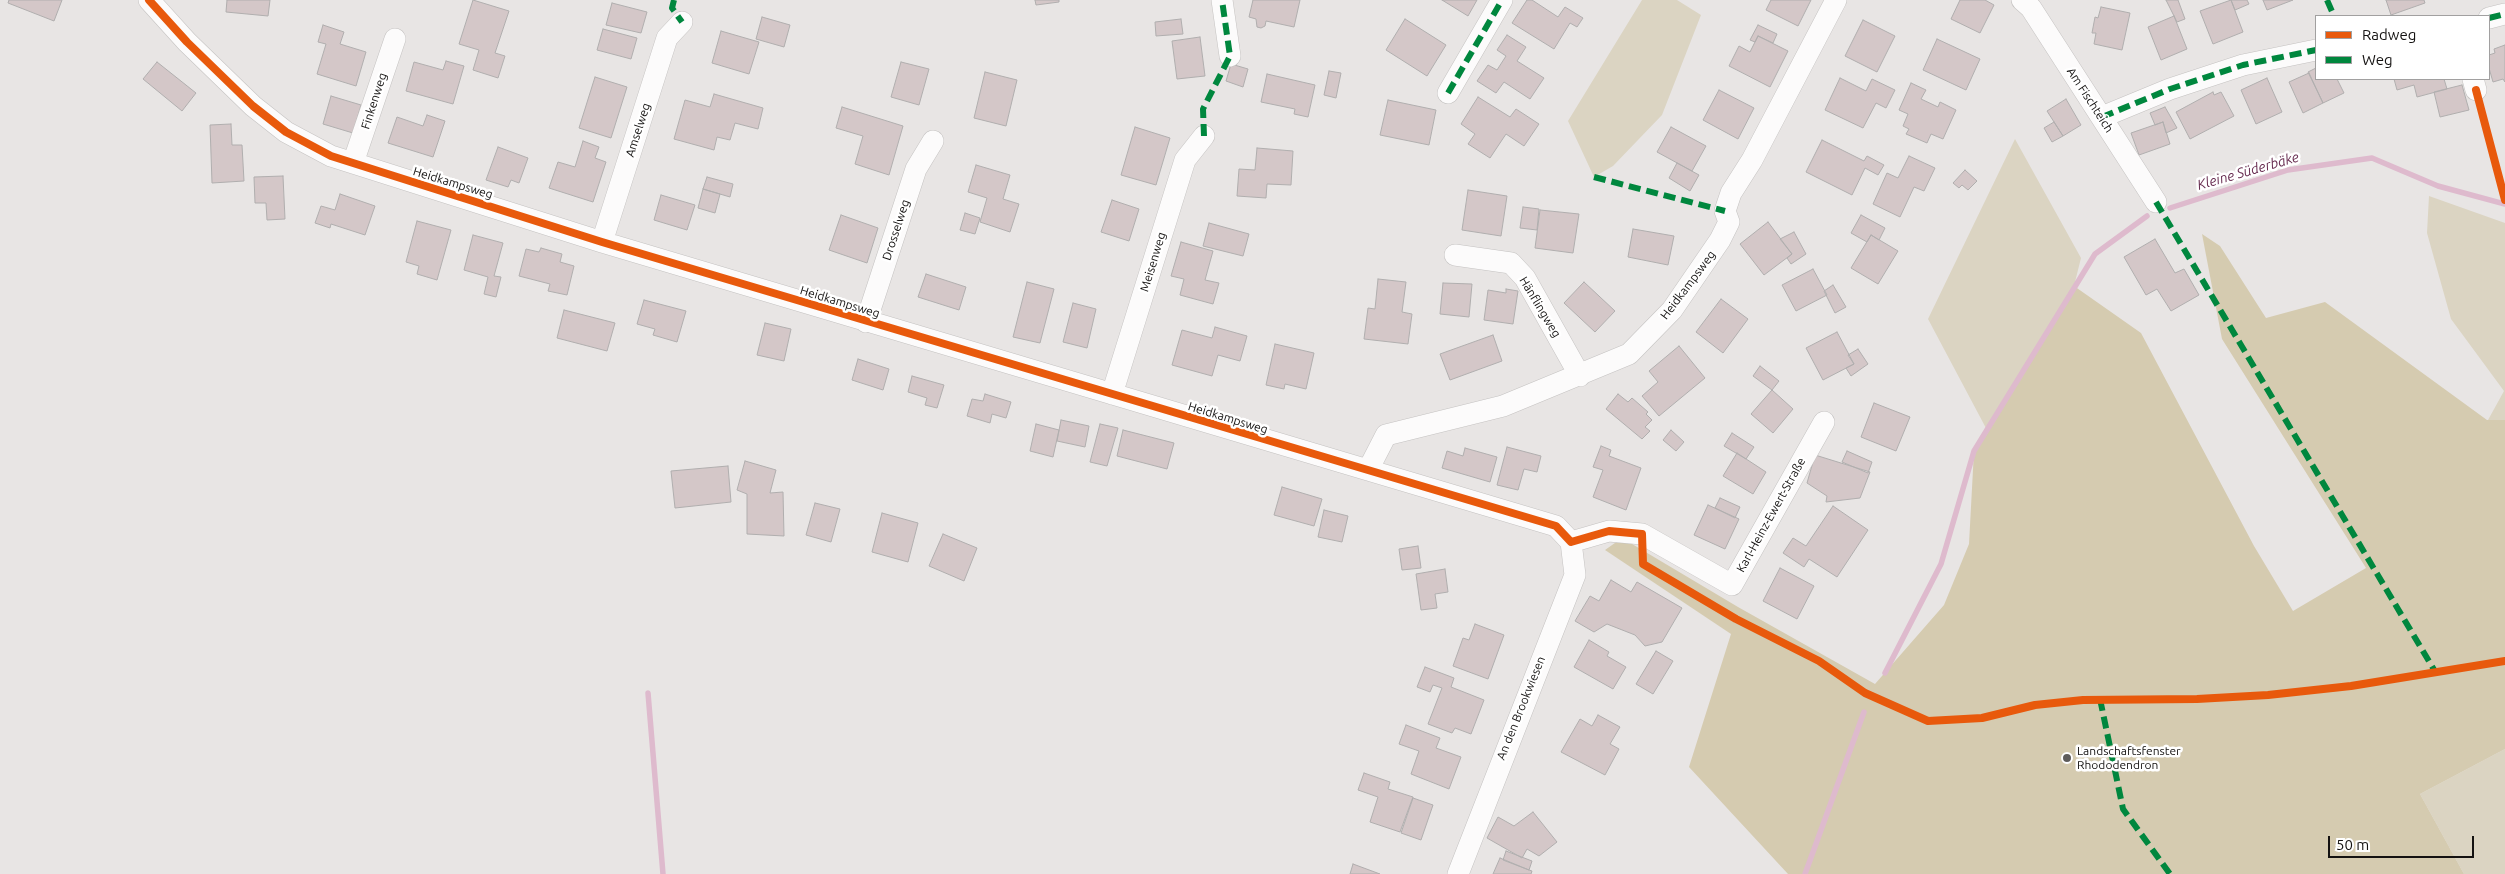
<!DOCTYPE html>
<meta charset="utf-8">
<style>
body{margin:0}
#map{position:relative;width:2505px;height:874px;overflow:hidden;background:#e8e5e4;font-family:Ubuntu,sans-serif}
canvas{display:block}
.legend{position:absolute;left:2315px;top:15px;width:175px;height:65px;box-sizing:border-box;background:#fff;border:1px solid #a1a0a0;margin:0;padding:6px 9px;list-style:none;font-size:15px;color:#141211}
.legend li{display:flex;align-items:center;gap:10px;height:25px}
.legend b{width:25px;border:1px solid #a1a0a0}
.scale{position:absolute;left:2328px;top:836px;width:146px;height:22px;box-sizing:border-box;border:2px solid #141211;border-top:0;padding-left:6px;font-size:15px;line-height:18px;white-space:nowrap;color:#141211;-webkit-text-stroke:4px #fff;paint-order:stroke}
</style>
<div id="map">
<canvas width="2505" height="874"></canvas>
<ul class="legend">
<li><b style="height:6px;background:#e8590c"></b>Radweg</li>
<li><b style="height:6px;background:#00873e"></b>Weg</li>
</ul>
<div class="scale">50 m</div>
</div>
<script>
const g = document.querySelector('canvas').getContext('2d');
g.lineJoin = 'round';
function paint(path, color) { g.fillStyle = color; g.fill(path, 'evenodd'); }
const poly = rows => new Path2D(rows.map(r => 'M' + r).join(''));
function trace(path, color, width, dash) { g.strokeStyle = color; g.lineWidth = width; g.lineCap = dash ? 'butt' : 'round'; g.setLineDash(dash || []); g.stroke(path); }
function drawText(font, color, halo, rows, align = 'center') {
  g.font = font + ' Ubuntu,sans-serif'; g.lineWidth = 5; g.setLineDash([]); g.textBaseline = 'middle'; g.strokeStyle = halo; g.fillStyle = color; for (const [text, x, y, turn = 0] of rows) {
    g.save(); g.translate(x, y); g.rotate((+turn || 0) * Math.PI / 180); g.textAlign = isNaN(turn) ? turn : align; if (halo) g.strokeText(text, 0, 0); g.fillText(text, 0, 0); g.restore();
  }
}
paint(poly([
 [1642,0,1677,0,1701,15,1662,115,1613,166,1594,177,1568,121],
 [2015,139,2081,258,2074,286,1987,430,1928,319],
 [2429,196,2505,223,2505,420,2488,420,2504,391,2451,319,2427,233],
 [2505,749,2505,874,2464,874,2420,794]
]), '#dbd4c2');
paint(poly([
 [2202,234,2220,246,2266,318,2325,302,2487,420,2505,420,2505,749,2420,794,2464,874,1788,874,1689,767,1731,634,1605,550,1622,538,1738,607,1875,684,1944,605,1969,544,1974,451,2074,286,2141,333,2254,546,2293,611,2366,568,2222,339]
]), '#d5cbb0');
trace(poly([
 [2170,208,2288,170,2372,158,2438,186,2505,204],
 [1885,673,1941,564,1974,451,2095,254,2147,216],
 [648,693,663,874],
 [1805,874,1864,712]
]), '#debacd', 5.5);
const building = poly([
 [9,0,62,0,54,21,8,3,9,0],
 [227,0,270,0,268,16,226,12,227,0],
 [473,0,509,11,495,53,505,56,498,78,473,70,479,50,459,44,473,0],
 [1035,0,1059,0,1059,2,1036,5,1035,0],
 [1253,0,1300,0,1294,27,1266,21,1265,26,1261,28,1257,27,1256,19,1249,17,1253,0],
 [1442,0,1477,0,1468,16,1442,0],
 [1527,0,1532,0,1558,17,1565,7,1583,18,1577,27,1570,23,1554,49,1512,23,1527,0],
 [1771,0,1811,0,1798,26,1766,10,1771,0],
 [1960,0,1985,0,1994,5,1980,33,1951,19,1960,0],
 [2166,0,2178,0,2185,19,2177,22,2166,0],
 [2231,0,2247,0,2249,4,2235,10,2231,0],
 [2231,0,2243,32,2213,44,2200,11,2231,0],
 [2263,0,2293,0,2267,10,2263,0],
 [2386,0,2424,0,2425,3,2391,15,2386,0],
 [612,3,647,12,641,33,606,25,612,3],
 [2101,7,2130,13,2122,50,2094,44,2096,33,2092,33,2095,17,2098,18,2101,7],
 [2174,16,2187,49,2161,60,2148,27,2174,16],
 [762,17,790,25,784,47,756,39,762,17],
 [1181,19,1183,34,1156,36,1155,22,1181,19],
 [1405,19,1446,45,1427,76,1386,50,1405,19],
 [1863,20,1895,36,1877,72,1845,56,1863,20],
 [323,25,344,32,340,44,366,52,356,86,317,74,326,44,318,42,323,25],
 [1758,25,1777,34,1773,43,1758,36,1755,42,1750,40,1758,25],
 [603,29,637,38,631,59,597,50,603,29],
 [721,31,759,42,749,74,712,63,721,31],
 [1507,35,1526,47,1517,61,1544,78,1530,99,1504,82,1496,93,1477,81,1488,65,1497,70,1506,56,1497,50,1507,35],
 [1758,36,1788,51,1770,87,1729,66,1739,46,1750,52,1758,36],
 [1200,37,1205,76,1177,79,1172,41,1200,37],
 [1937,39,1980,59,1966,90,1923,70,1937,39],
 [2505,45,2505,82,2503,79,2493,82,2489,68,2489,55,2495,53,2494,49,2505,45],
 [446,61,464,66,453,104,406,91,414,62,443,70,446,61],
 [157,62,196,93,182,111,143,79,157,62],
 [901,62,929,69,919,105,891,97,901,62],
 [1231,64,1248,69,1243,87,1226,81,1231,64],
 [2316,68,2316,79,2337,79,2344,93,2323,103,2308,72,2316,68],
 [1329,71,1341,73,1336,98,1324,95,1329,71],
 [985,72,1017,80,1006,126,974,118,985,72],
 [2309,73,2323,103,2303,113,2289,82,2309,73],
 [1267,74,1315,85,1308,117,1294,114,1295,109,1261,102,1267,74],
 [595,77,627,87,611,138,579,128,595,77],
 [1840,78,1866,91,1872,79,1895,90,1886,108,1876,103,1863,128,1825,110,1840,78],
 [2267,78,2282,112,2256,124,2241,90,2267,78],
 [2394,79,2444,79,2447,89,2417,97,2414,85,2397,90,2394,79],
 [1911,83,1926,90,1921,99,1938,107,1940,102,1956,110,1943,139,1931,134,1927,143,1906,134,1909,129,1903,126,1908,114,1899,110,1911,83],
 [2462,85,2469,110,2440,117,2434,92,2462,85],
 [1719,90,1754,108,1738,139,1703,120,1719,90],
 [2213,92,2214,95,2221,92,2234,116,2190,139,2176,112,2213,92],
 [714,94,763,108,758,129,735,123,730,140,717,137,714,150,674,139,685,100,710,107,714,94],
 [331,96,361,105,353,133,323,124,331,96],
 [1478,97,1510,117,1516,109,1539,124,1524,146,1506,134,1490,158,1468,144,1475,134,1461,124,1478,97],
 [2066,99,2081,125,2063,136,2047,111,2066,99],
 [1388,100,1436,110,1429,145,1380,135,1388,100],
 [842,107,903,126,889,175,855,164,863,136,836,128,842,107],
 [2165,107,2177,128,2166,133,2163,122,2155,125,2150,113,2165,107],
 [427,115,445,121,433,157,388,143,397,117,423,126,427,115],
 [2054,122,2063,136,2052,142,2044,128,2054,122],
 [2163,122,2170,144,2139,155,2131,133,2163,122],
 [231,124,232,145,242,145,244,181,212,183,210,125,231,124],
 [1135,127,1170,138,1156,185,1121,175,1135,127],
 [1671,127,1706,146,1692,171,1657,152,1671,127],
 [1822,140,1864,161,1867,156,1884,165,1878,175,1865,168,1852,195,1806,172,1822,140],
 [583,141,599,147,595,158,606,162,593,202,549,188,558,162,575,167,583,141],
 [498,147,528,158,519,183,511,180,508,187,486,180,498,147],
 [1257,148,1293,151,1291,185,1267,184,1266,198,1237,196,1239,169,1255,170,1257,148],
 [1909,156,1935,168,1924,191,1914,187,1900,217,1873,204,1887,173,1898,178,1909,156],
 [1677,163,1699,175,1690,191,1669,178,1677,163],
 [976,165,1010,175,1003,199,1019,204,1010,232,980,222,987,198,968,192,976,165],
 [1965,170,1977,181,1968,190,1962,185,1959,188,1953,183,1965,170],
 [283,176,285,219,267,220,266,203,255,203,254,177,283,176],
 [707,177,733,184,730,197,703,189,707,177],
 [703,189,720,194,715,213,698,208,703,189],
 [1468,190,1507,196,1501,236,1462,230,1468,190],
 [340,194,375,206,365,235,331,224,330,228,315,223,321,206,335,210,340,194],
 [661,195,695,205,687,230,654,220,661,195],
 [1112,200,1139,209,1129,241,1101,232,1112,200],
 [1523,207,1539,209,1537,230,1520,228,1523,207],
 [1540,210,1579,214,1573,253,1535,248,1540,210],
 [965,213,980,218,975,234,960,230,965,213],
 [841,215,878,228,867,263,829,250,841,215],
 [1861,215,1885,228,1879,240,1871,235,1867,242,1851,233,1861,215],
 [417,221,451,230,437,280,417,274,419,266,406,262,417,221],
 [1768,222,1792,254,1764,275,1740,244,1768,222],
 [1209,223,1249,234,1243,256,1203,246,1209,223],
 [1633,229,1674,236,1668,265,1628,257,1633,229],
 [1794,232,1806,254,1791,264,1787,258,1792,254,1780,239,1794,232],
 [473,235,503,243,494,276,501,277,496,297,484,294,488,277,464,270,473,235],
 [1871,235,1898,251,1878,284,1851,268,1871,235],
 [2155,239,2175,273,2184,269,2199,295,2171,311,2157,289,2146,295,2124,257,2155,239],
 [1181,242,1213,251,1205,280,1219,283,1213,304,1180,295,1184,279,1171,276,1181,242],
 [541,248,562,254,560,262,574,266,567,295,548,291,550,284,519,276,526,249,539,252,541,248],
 [1813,269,1827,295,1796,311,1782,285,1813,269],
 [926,274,966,287,959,310,918,297,926,274],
 [1378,279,1406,282,1402,312,1412,314,1408,344,1364,339,1368,308,1375,309,1378,279],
 [1027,282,1054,289,1040,343,1013,337,1027,282],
 [1584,282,1615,311,1595,332,1564,303,1584,282],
 [1443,283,1472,284,1469,317,1440,314,1443,283],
 [1833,285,1846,307,1835,313,1824,291,1833,285],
 [1506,289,1518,291,1513,324,1484,320,1488,290,1506,293,1506,289],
 [1721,299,1748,319,1723,353,1696,332,1721,299],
 [644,300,686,311,677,342,653,335,655,329,637,324,644,300],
 [1073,303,1096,309,1087,348,1063,342,1073,303],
 [564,310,615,323,607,351,557,338,564,310],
 [765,323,791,329,784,361,757,355,765,323],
 [1215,327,1247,336,1240,361,1218,355,1212,376,1172,365,1182,330,1212,338,1215,327],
 [1837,332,1854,364,1823,380,1806,348,1837,332],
 [1493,335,1502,361,1450,380,1440,354,1493,335],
 [1275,344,1314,353,1306,389,1285,384,1284,389,1266,385,1275,344],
 [1679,346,1705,378,1659,416,1642,396,1658,382,1649,371,1679,346],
 [1858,349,1868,364,1851,376,1846,368,1854,364,1848,355,1858,349],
 [858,359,889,369,883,390,852,380,858,359],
 [1760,366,1779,381,1772,390,1753,376,1760,366],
 [912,376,944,385,937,408,925,405,927,398,908,392,912,376],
 [1772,390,1793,409,1773,433,1751,414,1772,390],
 [985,394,1011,402,1006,418,992,414,990,423,967,416,972,399,983,401,985,394],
 [1618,394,1628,402,1632,398,1648,412,1646,414,1652,420,1645,427,1650,431,1642,439,1606,409,1618,394],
 [1874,403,1910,417,1896,451,1861,437,1874,403],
 [1061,420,1089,426,1085,447,1057,441,1061,420],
 [1036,424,1059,430,1053,457,1030,451,1036,424],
 [1100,424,1118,428,1107,466,1090,462,1100,424],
 [1123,430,1174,443,1167,469,1117,456,1123,430],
 [1671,430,1684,442,1676,451,1663,440,1671,430],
 [1732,433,1754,447,1746,459,1724,446,1732,433],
 [1601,446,1611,450,1609,456,1641,468,1626,510,1593,497,1603,470,1593,467,1601,446],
 [1507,447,1541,456,1537,472,1524,469,1518,490,1497,485,1507,447],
 [1465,448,1497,457,1490,482,1442,468,1447,451,1463,456,1465,448],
 [1847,451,1872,462,1868,473,1842,462,1847,451],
 [1737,453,1766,472,1753,494,1723,476,1737,453],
 [1815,455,1870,472,1860,498,1826,502,1827,496,1807,483,1815,455],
 [745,461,776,470,770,493,783,492,784,536,747,534,747,494,737,490,745,461],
 [728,466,731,502,675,508,671,471,728,466],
 [1282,487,1322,499,1314,526,1274,515,1282,487],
 [1720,498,1740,507,1735,518,1715,508,1720,498],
 [815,503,840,509,831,542,806,535,815,503],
 [1708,505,1739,519,1725,549,1694,535,1708,505],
 [1833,506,1868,530,1837,577,1809,559,1804,567,1783,553,1793,538,1806,546,1833,506],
 [1324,510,1348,516,1342,542,1318,537,1324,510],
 [882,513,918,523,908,562,872,552,882,513],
 [943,534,977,548,964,581,929,566,943,534],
 [1418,546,1421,568,1402,570,1399,549,1418,546],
 [1780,568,1814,586,1797,619,1763,601,1780,568],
 [1445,569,1448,592,1435,594,1437,608,1421,610,1416,574,1445,569],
 [1611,580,1631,592,1637,582,1682,608,1662,642,1645,646,1635,635,1607,624,1594,632,1575,621,1590,596,1599,601,1611,580],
 [1475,624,1504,635,1488,679,1453,666,1463,638,1469,640,1475,624],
 [1589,640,1609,652,1607,656,1626,667,1613,689,1574,667,1589,640],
 [1656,651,1673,661,1653,694,1636,684,1656,651],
 [1425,667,1454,678,1451,687,1484,700,1471,734,1455,728,1452,733,1428,724,1442,688,1433,685,1430,692,1417,687,1425,667],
 [1598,715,1620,727,1610,744,1619,749,1605,775,1561,752,1580,719,1592,726,1598,715],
 [1406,725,1440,738,1436,748,1461,757,1449,789,1411,774,1419,751,1399,744,1406,725],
 [1364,773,1390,782,1388,789,1413,797,1400,832,1370,822,1378,797,1358,790,1364,773],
 [1413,798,1433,805,1421,840,1401,833,1413,798],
 [1533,812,1557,842,1539,856,1527,849,1522,858,1487,838,1498,817,1514,826,1533,812],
 [1506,851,1532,861,1529,870,1503,860,1506,851],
 [1500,858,1529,870,1532,871,1531,874,1493,874,1500,858],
 [1353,864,1380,874,1350,874,1353,864]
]);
paint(building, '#d4c7c8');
trace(building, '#b0aeae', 1);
const minor = poly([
 [149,0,187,42,253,106,286,132,331,156,602,242,1556,526,1571,542],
 [1222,0,1230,56],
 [2022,0,2031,8,2156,202],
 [2489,18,2505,14],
 [2473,79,2476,90],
 [1448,93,1502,0],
 [2102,117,2170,89,2243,65,2316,50],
 [353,163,395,39],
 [602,242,667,38,682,22],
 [1455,255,1511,263,1525,278,1580,376],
 [866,322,916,169,933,141],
 [1112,394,1185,160,1204,136],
 [1368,470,1386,435,1503,406,1629,354,1672,310,1720,240,1729,222,1725,211,1731,193,1752,160,1836,0],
 [1571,542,1609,531,1642,534,1732,585,1824,422],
 [1458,874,1575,575,1571,542]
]);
trace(minor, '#c4c2c1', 22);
trace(minor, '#fcfbfb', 21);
trace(poly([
 [674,0,672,8,682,22],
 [2327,0,2334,16],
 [2489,18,2505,14],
 [1448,93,1502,0],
 [2102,117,2170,89,2243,65,2316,50],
 [1204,136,1203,109,1230,56,1222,0],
 [1594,177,1725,211],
 [2156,202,2436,673],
 [2100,699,2123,809,2170,874]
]), '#00873e', 6, [12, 6]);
trace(poly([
 [149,0,187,42,253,106,286,132,331,156,602,242,1556,526,1571,542,1609,531,1642,534,1643,564,1736,619,1819,661,1865,693,1928,721,1982,718,2035,705,2083,700,2197,699,2268,695,2351,686,2505,661],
 [2476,90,2505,200]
]), '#e8590c', 8);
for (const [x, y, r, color] of [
 [2067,758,5,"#5e5c5b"]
]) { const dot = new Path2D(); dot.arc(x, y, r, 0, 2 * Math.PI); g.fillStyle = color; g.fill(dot); trace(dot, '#fff', 2); }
drawText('12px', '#141211', '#fff', [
 ["Am Fischteich",2090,100,57],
 ["Finkenweg",374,101,-72],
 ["Amselweg",638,130,-72],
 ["Heidkampsweg",453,183,17],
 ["Drosselweg",896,230,-72],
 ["Meisenweg",1153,262,-73],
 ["Heidkampsweg",1688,285,-53],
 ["Heidkampsweg",840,302,17],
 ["Hänflingweg",1540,307,59],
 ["Heidkampsweg",1228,418,17],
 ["Karl-Heinz-Ewert-Straße",1771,515,-61],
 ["An den Brookwiesen",1521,708,-68]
]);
drawText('12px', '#141211', '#fff', [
 ["Landschaftsfenster",2077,751],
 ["Rhododendron",2077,765]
], 'left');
drawText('italic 14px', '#682d51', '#fff', [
 ["Kleine Süderbäke",2248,171,-16]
]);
</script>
